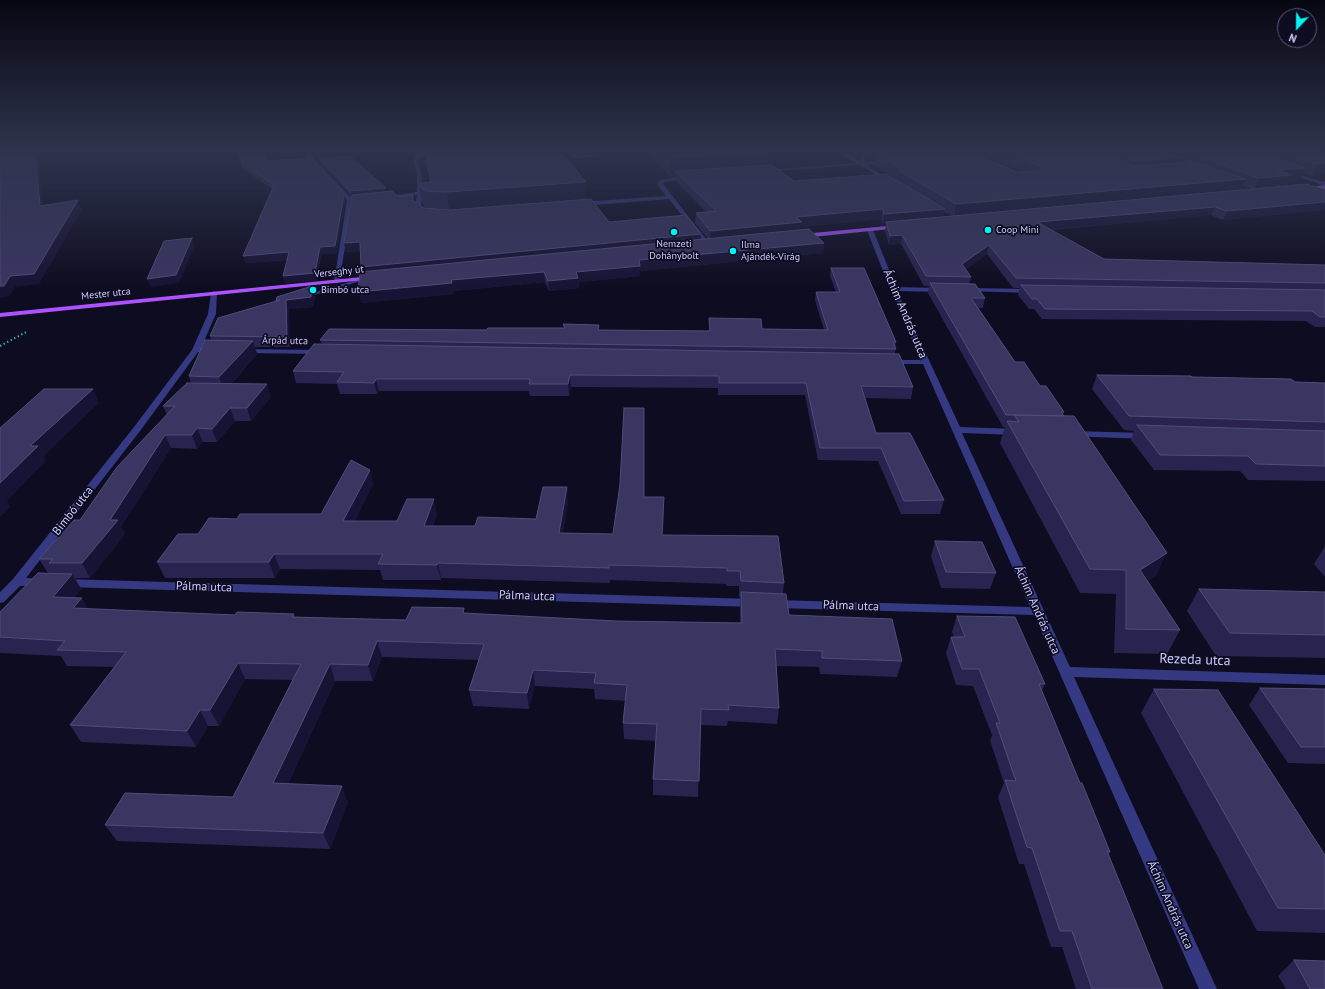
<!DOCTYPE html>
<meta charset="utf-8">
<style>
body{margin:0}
#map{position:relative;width:1325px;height:989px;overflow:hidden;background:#0d0c20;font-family:"PT Sans",sans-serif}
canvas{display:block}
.north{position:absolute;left:1277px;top:8px;width:40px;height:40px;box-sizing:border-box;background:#0d0c20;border:1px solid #595879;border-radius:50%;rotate:202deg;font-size:11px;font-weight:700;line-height:16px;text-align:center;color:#cccbff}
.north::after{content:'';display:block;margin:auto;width:14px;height:18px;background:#00f5f6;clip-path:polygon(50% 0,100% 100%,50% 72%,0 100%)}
</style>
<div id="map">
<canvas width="1325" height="989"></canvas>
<div class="north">N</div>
</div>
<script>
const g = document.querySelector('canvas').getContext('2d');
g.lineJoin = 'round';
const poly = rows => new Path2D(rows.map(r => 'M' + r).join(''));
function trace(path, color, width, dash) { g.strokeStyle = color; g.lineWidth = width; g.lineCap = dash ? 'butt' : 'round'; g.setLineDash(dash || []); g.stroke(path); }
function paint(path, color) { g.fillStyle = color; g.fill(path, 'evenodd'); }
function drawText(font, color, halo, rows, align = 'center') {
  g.font = font + ' "PT Sans",sans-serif'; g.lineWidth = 3.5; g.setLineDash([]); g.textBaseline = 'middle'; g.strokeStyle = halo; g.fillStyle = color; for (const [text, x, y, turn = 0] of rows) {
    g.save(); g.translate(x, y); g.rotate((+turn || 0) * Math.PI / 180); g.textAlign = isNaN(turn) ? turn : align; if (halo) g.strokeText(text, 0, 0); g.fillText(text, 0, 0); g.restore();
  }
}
trace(poly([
 [0,346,28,331]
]), '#28b6a0', 2, [1.5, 2.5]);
paint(poly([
 [304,153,309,153,353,200,339,283,334,282,347,200,304,153],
 [423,153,430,153,421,157,417,160,421,173,423,193,421,206,429,213,426,215,415,207,417,195,384,199,381,197,417,192,417,173,413,160,417,155,423,153],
 [570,153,575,153,576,156,629,153,575,158,570,153],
 [841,153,847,153,860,161,861,153,872,153,865,155,865,162,889,161,887,163,866,165,892,181,888,182,860,165,765,172,763,171,765,170,856,163,841,153],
 [1166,153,1173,153,1200,164,1189,165,1190,163,1166,153],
 [1287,171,1325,182,1325,186,1287,173,1287,171],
 [687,176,689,178,664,182,663,184,710,244,710,246,706,246,669,199,581,206,578,204,581,202,666,196,657,184,660,180,687,176],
 [868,229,873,230,896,287,941,288,944,290,941,292,897,291,960,427,1017,429,1021,432,1017,435,962,433,1070,667,1325,675,1325,685,1074,677,1217,989,1199,989,1034,615,774,608,770,607,768,604,770,601,774,600,1030,607,923,364,890,364,886,362,890,360,921,360,890,289,867,230,868,229],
 [366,277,371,278,304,298,299,297,366,277],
 [967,288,1033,289,1036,291,1033,293,965,291,965,289,967,288],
 [214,291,217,293,216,314,201,348,214,348,218,350,214,352,198,352,140,431,26,578,46,579,48,582,46,585,20,586,4,602,0,603,0,592,13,579,134,427,192,350,208,314,211,293,214,291],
 [241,349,322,350,326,352,322,354,244,353,241,353,241,349],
 [1073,431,1145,433,1150,436,1145,439,1070,436,1068,434,1073,431],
 [64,579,754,599,758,600,760,603,758,606,754,607,64,587,60,586,58,583,60,580,64,579]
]), '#353981');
paint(poly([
 [1325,185,1325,189,1304,191,1301,189,1325,185],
 [898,225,900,226,900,228,802,238,799,236,802,234,898,225],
 [372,276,374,277,374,279,0,317,0,313,372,276]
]), '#ae52ff');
paint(poly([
 [237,153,267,153,267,161,345,200,337,253,321,254,317,280,285,283,283,276,287,260,246,263,243,256,272,189,243,169],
 [425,153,586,199,609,222,701,239,708,239,695,223,696,213,706,212,675,180,675,176,670,176,650,156,650,153,766,153,766,165,794,181,897,180,897,179,874,166,875,160,866,160,867,153,1325,153,1311,176,1303,173,1300,180,1289,181,1287,186,1325,190,1325,210,1223,220,1211,215,1051,230,1104,259,1325,265,1325,327,1315,327,1306,321,1042,319,1034,309,1029,309,1018,295,1020,288,1013,288,987,254,965,270,971,277,969,284,985,298,983,308,978,308,1015,362,1040,386,1064,412,1063,415,1156,576,1148,581,1180,630,1167,654,1114,653,1116,594,1080,593,1000,443,1005,427,1003,427,928,293,929,286,924,286,901,244,889,245,885,231,886,224,883,224,881,219,801,227,801,230,824,243,823,253,640,271,640,276,579,282,579,288,549,291,545,282,453,291,454,294,361,303,362,272,361,251,346,252,344,243,351,196,320,163,319,158,387,191,399,197,414,201,424,208,427,209,423,205,419,186,430,182],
 [976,154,980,154,1022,172,1017,172],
 [1187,157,1193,160,1192,162,1185,162],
 [1243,186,1252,189,1241,190],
 [944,212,952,216,943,217],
 [853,153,860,153,859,157],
 [831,268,896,342,895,354,913,387,911,399,865,398,876,433,944,500,940,514,901,514,878,461,818,460,805,395,718,395,718,388,571,387,569,396,530,396,529,391,379,391,377,394,340,394,337,384,296,383,293,371,322,344,320,340,486,330,564,328,563,324,599,325,599,330,709,331,709,318,762,329,824,330,815,300,816,292,836,292,830,276],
 [315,296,313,307,289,309,290,347,255,347,257,354,231,384,271,397,251,421,235,421,217,442,203,442,197,449,171,448,121,527,125,534,90,578,75,578,81,589,74,598,88,609,235,615,294,614,295,617,406,620,465,613,616,621,740,623,740,597,739,597,739,586,726,586,726,584,610,580,610,583,441,578,441,580,383,580,380,570,280,569,275,578,165,578,157,562,198,534,237,519,321,514,373,484,355,521,397,521,437,514,433,526,475,526,536,519,568,502,563,533,613,534,644,497,664,497,663,535,784,583,783,593,789,615,902,661,897,677,820,674,819,667,776,666,779,708,777,724,728,721,727,726,700,725,698,797,653,795,653,779,656,741,624,739,623,723,626,701,595,699,594,689,535,686,529,709,473,706,469,690,479,660,382,657,373,681,335,681,288,784,348,802,330,849,117,841,105,825,233,797,293,680,245,679,219,726,208,726,196,747,81,742,70,725,114,667,67,666,61,656,0,653,0,612,48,573,39,559,80,520,167,415,163,406,191,383,189,376,211,340,210,336],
 [1097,375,1192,377,1295,382,1325,383,1325,481,1248,480,1240,471,1154,470,1131,440,1134,431,1124,430,1092,389],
 [935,541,996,573,990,589,941,588,931,556],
 [1325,546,1325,577,1314,564],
 [1199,589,1325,592,1325,658,1216,656,1187,611],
 [957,616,1045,684,1042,691,1080,783,1110,852,1108,855,1163,989,1076,989,1062,947,1051,947,1024,864,1019,864,998,797,1004,783,990,740,992,735,973,686,956,685,946,653,951,637,954,637,952,632],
 [1260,688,1325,689,1325,764,1288,763,1249,705],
 [1154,689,1325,855,1325,933,1257,931,1141,713],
 [1294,960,1325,989,1286,989,1278,976]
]), '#28244f');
paint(poly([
 [35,153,38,153,44,215,40,206],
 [266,153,267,153,268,167,266,161],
 [734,153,766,153,765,168,675,171,675,176,670,176,670,158],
 [868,153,980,153,885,159,876,154,875,160,866,160],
 [1177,153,1188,153,1185,162,1131,172,1135,161],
 [1325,163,1325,174,1311,176,1317,164],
 [1305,168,1300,180,1289,181,1287,187,1254,190,1259,178,1278,170],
 [1246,179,1240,191,954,217,956,204],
 [586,182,587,201,450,212,447,192],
 [386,188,387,193,352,196,350,191],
 [344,194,345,200,337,253,321,254,317,280,285,283,283,276,320,247],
 [78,200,82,210,39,284,15,287,10,296,0,298,0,286,10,276],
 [1325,202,1325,210,1223,220,1227,211],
 [1215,207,1211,215,1035,231,1037,222],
 [883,209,881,219,801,227,801,233,710,241,710,231,796,217],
 [945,209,943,218,886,222,886,224,883,224,884,214],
 [701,234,701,242,363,276,361,267],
 [902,235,901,244,889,245,890,236],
 [192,238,195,246,179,283,151,287,147,279],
 [360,242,362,251,346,252,344,243],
 [824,243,823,253,640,271,640,276,579,282,579,288,549,291,548,281,576,272,639,260],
 [989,245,987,254,960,274,962,264],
 [289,252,291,259,246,263,243,256],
 [544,272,545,282,453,291,454,294,361,303,358,292,451,280],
 [312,286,315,296,313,307,289,309,290,347,287,337,286,300],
 [253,341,257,354,224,391,219,377],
 [570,375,571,387,569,396,568,384],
 [376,379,379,391,377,394,374,383],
 [267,384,271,397,251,421,247,408],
 [93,389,99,403,44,456,46,461,7,501,10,507,0,517,0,483,30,446],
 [230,408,235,421,217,442,212,429],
 [197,428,203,442,197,449,192,435],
 [165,435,171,448,121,527,125,534,90,578,82,563],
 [370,470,373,484,348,536,343,521],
 [567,487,568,502,560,548,559,533],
 [664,497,664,512,662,550,662,535],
 [434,499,437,514,427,541,424,526],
 [1167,553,1156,576,1129,593,1140,570],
 [274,554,280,569,275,578,269,562],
 [438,563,441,578,441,580,437,565],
 [72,574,81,589,62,613,53,597],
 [82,598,91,614,73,608],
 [377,641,382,657,373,681,368,665],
 [238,663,245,679,219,726,210,710],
 [330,664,335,681,281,799,273,783],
 [533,670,535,686,529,709,527,693],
 [200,710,208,726,196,747,187,731],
 [342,786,348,802,330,849,323,833]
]), '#161334');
const building = poly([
 [0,153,35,153,40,206,78,200,34,274,10,276,4,286,0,286,0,153],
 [238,153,266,153,266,161,310,158,344,194,335,246,320,247,315,273,283,276,289,252,243,256,274,185,242,163,238,153],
 [425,153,562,153,586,182,447,192,426,191,419,186,420,183,431,182,425,153],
 [665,153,734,153,670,158,665,153],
 [891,153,975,153,1017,172,1040,171,1044,168,1008,153,1102,153,1133,166,1194,162,1246,179,956,204,898,170,903,170,876,154,891,153],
 [1116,153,1177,153,1178,155,1183,157,1135,161,1116,153],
 [1205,153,1264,153,1305,168,1278,170,1292,175,1259,178,1195,155,1205,154,1205,153],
 [1283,153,1325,153,1325,163,1317,164,1283,153],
 [350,156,386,188,350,191,319,158,350,156],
 [772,165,794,181,886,174,945,209,884,214,883,209,796,217,802,222,710,231,696,213,716,211,675,171,772,165],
 [1307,184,1325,190,1325,202,1227,211,1215,207,1037,222,1104,259,1325,265,1325,283,1016,278,989,245,962,264,971,277,926,276,902,235,890,236,886,222,1307,184],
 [392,191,399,197,413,195,413,200,424,208,449,210,591,199,609,222,686,215,701,234,361,267,360,242,344,243,352,195,392,191],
 [809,229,824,243,639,260,640,266,576,272,578,278,548,281,544,272,451,280,452,283,358,292,360,272,809,229],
 [192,238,176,275,147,279,164,241,192,238],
 [831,268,864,268,896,342,893,342,896,349,320,340,329,329,486,330,488,328,565,328,563,324,599,325,598,330,710,331,709,318,761,319,762,329,828,330,816,292,840,292,831,268],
 [930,283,975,284,985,298,971,298,1015,362,1024,362,1040,386,1046,386,1064,412,1061,412,1064,416,1014,415,1015,415,1006,415,930,283],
 [1021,285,1325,290,1325,317,1320,317,1312,311,1045,309,1037,299,1032,299,1021,285],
 [312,286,311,297,286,300,287,337,210,336,218,318,280,300,276,301,277,297,312,286],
 [205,340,253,341,219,377,189,376,205,340],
 [314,344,899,354,913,387,861,386,876,433,910,433,944,500,904,501,881,448,820,448,806,383,719,383,719,376,570,375,568,384,529,384,530,379,376,379,374,383,337,382,344,372,293,371,314,344],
 [1097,375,1191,376,1192,377,1291,379,1295,382,1325,383,1325,422,1129,416,1097,375],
 [187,383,267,384,247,408,230,408,212,429,197,428,192,435,165,435,110,520,118,520,82,563,49,563,53,559,39,559,74,520,80,520,117,467,175,406,163,406,187,383],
 [44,389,93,389,30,446,38,446,0,483,0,428,44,389],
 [624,408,644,408,644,497,664,497,662,535,778,536,784,583,741,581,740,571,727,571,727,568,609,565,609,568,438,563,437,565,378,564,383,554,274,554,269,562,157,562,178,534,198,534,209,518,237,519,240,514,321,514,351,460,370,470,343,521,397,521,407,499,434,499,424,526,475,526,478,517,536,519,543,487,567,487,559,533,613,534,620,484,624,408],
 [1014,415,1074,416,1167,553,1140,570,1180,630,1126,629,1126,570,1090,569,1007,421,1019,422,1014,415],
 [1137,425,1325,431,1325,466,1256,464,1248,456,1160,455,1137,425],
 [935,541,982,542,996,573,946,572,935,541],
 [38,573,72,574,53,597,82,598,73,608,235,615,237,612,294,614,292,617,406,620,412,607,464,608,463,613,616,621,742,623,741,592,786,594,789,615,892,619,902,661,822,658,822,651,775,649,779,708,728,705,729,710,701,709,699,781,653,779,657,724,623,723,627,685,594,683,596,673,533,670,527,693,469,690,484,644,377,641,368,665,330,664,273,783,342,786,323,833,105,825,125,793,233,797,301,664,238,663,210,710,200,710,187,731,70,725,126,652,57,650,65,641,0,637,0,612,38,573],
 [1199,589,1325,592,1325,635,1230,633,1199,589],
 [957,616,1015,617,1045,684,1039,684,1080,783,1082,783,1110,852,1107,851,1163,989,1092,989,1072,931,1060,931,1032,848,1027,847,1005,780,1016,781,996,723,1000,723,979,669,962,669,951,637,965,637,957,616],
 [1260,688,1325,689,1325,747,1301,747,1260,688],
 [1154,689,1218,690,1325,855,1325,909,1278,908,1154,689],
 [1294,960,1325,961,1325,989,1310,989,1294,960]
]);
paint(building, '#3a3662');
trace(building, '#514d7b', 1);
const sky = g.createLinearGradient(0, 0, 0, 292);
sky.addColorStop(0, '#070712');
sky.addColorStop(0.52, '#2f344e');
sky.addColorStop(1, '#2f344e00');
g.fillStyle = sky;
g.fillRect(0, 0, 1325, 292);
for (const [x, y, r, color] of [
 [988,230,4,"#00f5f6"],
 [674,232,4,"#00f5f6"],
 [733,251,4,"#00f5f6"],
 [313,290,4,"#00f5f6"]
]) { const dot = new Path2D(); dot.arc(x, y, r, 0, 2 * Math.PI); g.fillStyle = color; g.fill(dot); trace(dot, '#0d0c20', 1.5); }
drawText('10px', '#cccbff', '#0d0c20', [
 ["Coop Mini",996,230],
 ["Nemzeti",674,244,"center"],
 ["Dohánybolt",674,256,"center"],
 ["Ilma",741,245],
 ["Ajándék-Virág",741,257],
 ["Bimbó utca",321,290]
], 'left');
drawText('10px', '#cccbff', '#0d0c20', [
 ["Verseghy út",339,272,-6],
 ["Mester utca",106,294,-6],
 ["Árpád utca",285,341,1]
]);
drawText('12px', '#cccbff', '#0d0c20', [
 ["Áchim András utca",905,314,67],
 ["Bimbó utca",73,511,-52],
 ["Pálma utca",204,587,2],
 ["Pálma utca",527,596,2],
 ["Pálma utca",851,606,2],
 ["Áchim András utca",1037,610,66],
 ["Áchim András utca",1170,905,66]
]);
drawText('14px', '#cccbff', '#0d0c20', [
 ["Rezeda utca",1195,660,2]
]);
</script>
